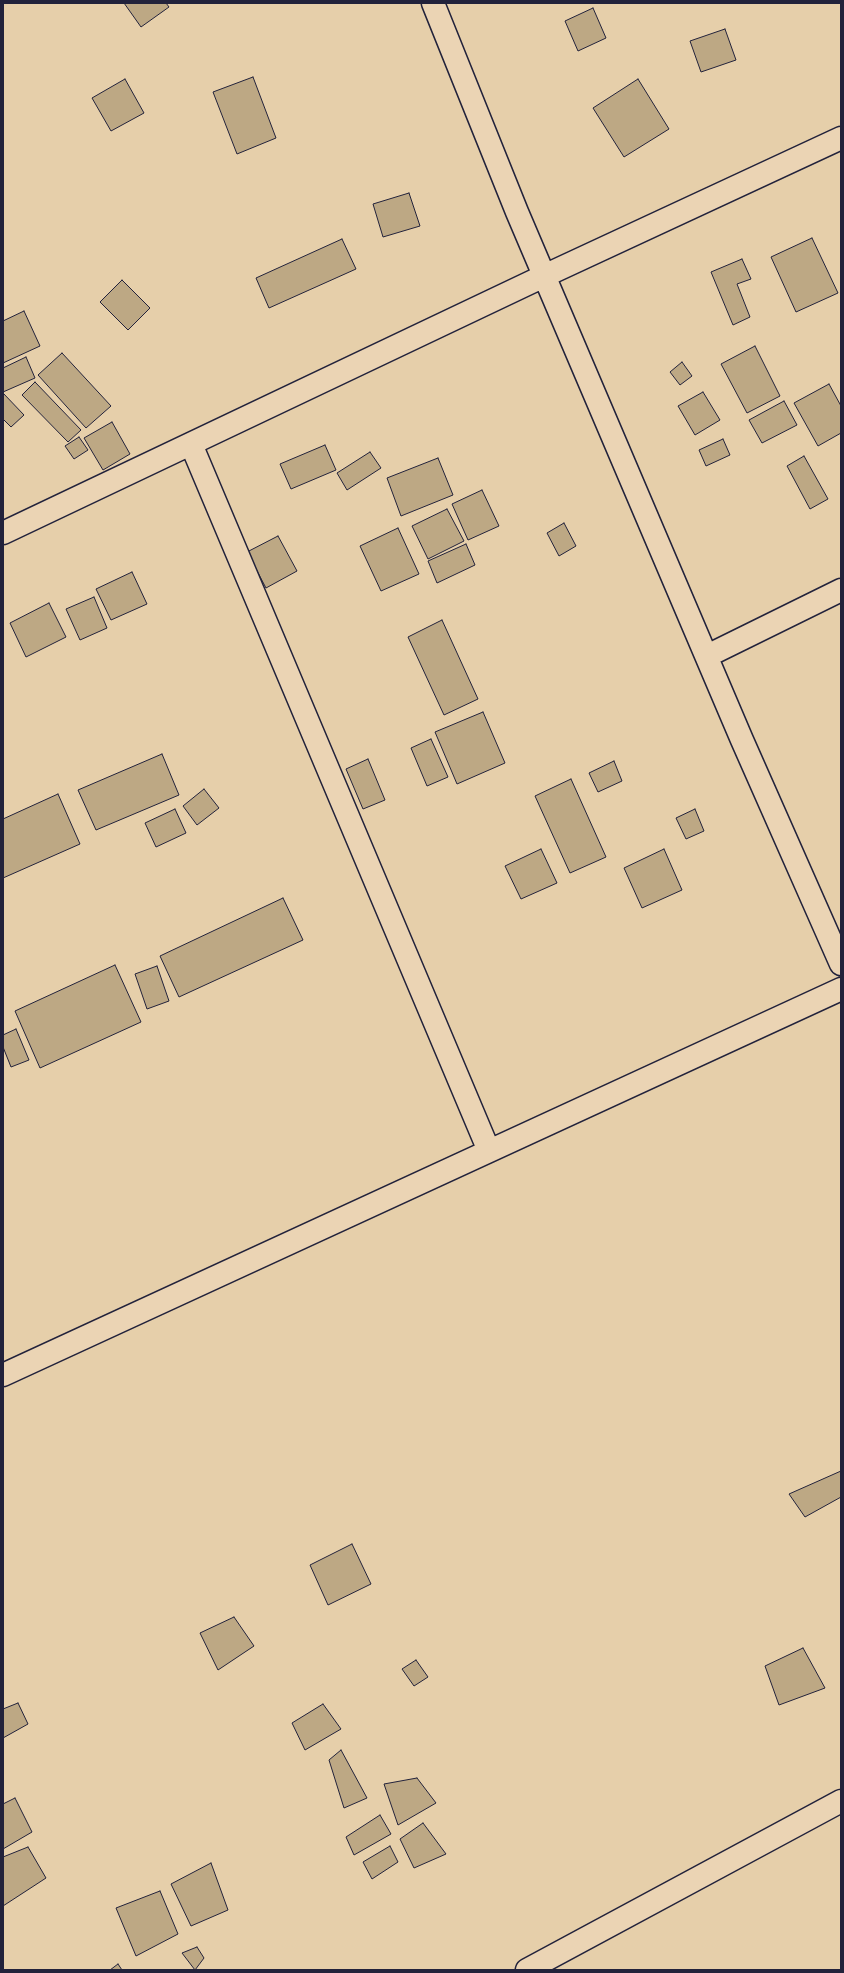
<!DOCTYPE html>
<style>
body{margin:0}
#map{position:relative;width:844px;height:1973px;overflow:hidden;background:#e6cfaa;font-family:"Architects Daughter",sans-serif}
canvas{display:block}
.frame{position:absolute;inset:0;border:4px solid #22223b;pointer-events:none}
</style>
<div id="map">
<canvas width="844" height="1973"></canvas>
<div class="frame"></div>
</div>
<script>
const g = document.querySelector('canvas').getContext('2d');
g.lineJoin = 'round';
function paint(path, color) { g.fillStyle = color; g.fill(path, 'evenodd'); }
const poly = rows => new Path2D(rows.map(r => 'M' + r).join(''));
function trace(path, color, width, dash) { g.strokeStyle = color; g.lineWidth = width; g.lineCap = dash ? 'butt' : 'round'; g.setLineDash(dash || []); g.stroke(path); }
const building = poly([
 [124,3,166,3,169,7,141,27,124,3],
 [593,8,606,38,578,51,565,21,593,8],
 [725,29,736,60,701,72,690,41,725,29],
 [253,77,276,138,237,154,213,92,253,77],
 [125,79,144,113,111,131,92,98,125,79],
 [638,79,669,129,624,157,593,108,638,79],
 [409,193,420,226,383,237,373,204,409,193],
 [812,238,838,293,796,312,771,257,812,238],
 [342,239,356,269,269,308,256,278,342,239],
 [742,259,751,279,737,284,750,317,733,325,711,272,742,259],
 [122,280,150,308,128,330,100,302,122,280],
 [24,311,40,346,3,363,3,321,24,311],
 [755,346,780,396,747,413,721,364,755,346],
 [62,353,111,406,86,428,38,375,62,353],
 [26,357,35,378,3,392,3,368,26,357],
 [682,362,692,376,680,385,670,372,682,362],
 [35,382,81,430,68,442,22,395,35,382],
 [829,384,841,406,841,433,818,446,794,403,829,384],
 [703,392,720,420,695,435,678,406,703,392],
 [3,393,24,415,11,427,3,419,3,393],
 [784,401,797,425,762,443,749,420,784,401],
 [112,422,130,454,103,470,84,438,112,422],
 [79,437,88,450,74,459,65,446,79,437],
 [723,439,730,455,706,466,699,450,723,439],
 [325,445,336,470,291,489,280,464,325,445],
 [370,452,381,468,347,490,337,473,370,452],
 [804,456,828,499,810,509,787,466,804,456],
 [438,458,453,495,401,516,387,478,438,458],
 [482,490,499,526,468,540,452,504,482,490],
 [447,509,464,541,428,559,412,526,447,509],
 [564,523,576,546,559,556,547,533,564,523],
 [398,528,419,574,381,591,360,546,398,528],
 [278,536,297,571,266,588,247,552,278,536],
 [466,544,475,565,437,583,428,561,466,544],
 [132,572,147,604,111,620,96,589,132,572],
 [94,597,107,628,80,640,66,609,94,597],
 [49,603,66,637,26,657,10,623,49,603],
 [442,620,478,699,444,715,408,637,442,620],
 [483,712,505,763,457,784,435,732,483,712],
 [431,739,448,777,427,786,411,748,431,739],
 [162,754,179,795,96,830,78,790,162,754],
 [368,759,385,800,363,809,346,769,368,759],
 [614,761,622,781,598,792,589,773,614,761],
 [571,779,606,857,570,873,535,796,571,779],
 [204,789,219,808,197,825,183,806,204,789],
 [58,794,80,844,3,878,3,819,58,794],
 [175,809,186,833,156,847,145,823,175,809],
 [695,809,704,831,686,839,676,818,695,809],
 [541,849,557,883,521,899,505,866,541,849],
 [664,849,682,890,642,908,624,868,664,849],
 [283,898,303,940,179,997,160,956,283,898],
 [115,965,141,1022,40,1068,15,1011,115,965],
 [157,966,169,1001,147,1009,135,974,157,966],
 [16,1029,29,1060,11,1067,3,1047,3,1035,16,1029],
 [841,1471,841,1497,805,1517,789,1494,841,1471],
 [352,1544,371,1584,328,1605,310,1565,352,1544],
 [234,1617,254,1646,218,1670,200,1633,234,1617],
 [803,1648,825,1688,779,1705,765,1666,803,1648],
 [416,1660,428,1677,414,1686,402,1669,416,1660],
 [18,1703,28,1724,3,1738,3,1709,18,1703],
 [323,1704,341,1729,305,1750,292,1723,323,1704],
 [341,1750,367,1798,344,1808,329,1760,341,1750],
 [417,1778,436,1803,398,1825,384,1784,417,1778],
 [15,1798,32,1832,3,1849,3,1804,15,1798],
 [380,1815,391,1834,354,1855,346,1837,380,1815],
 [423,1823,446,1854,414,1868,400,1839,423,1823],
 [390,1846,398,1862,372,1879,363,1862,390,1846],
 [28,1847,46,1878,3,1906,3,1857,28,1847],
 [211,1863,228,1910,191,1926,171,1884,211,1863],
 [160,1891,178,1934,136,1956,116,1908,160,1891],
 [197,1947,204,1958,195,1970,182,1953,197,1947],
 [118,1964,122,1970,110,1970,118,1964]
]);
paint(building, '#bda884');
trace(building, '#22223b', 1);
const minor = poly([
 [433,3,517,212,742,740,841,964],
 [191,444,489,1151],
 [3,533,544,276,841,138],
 [707,656,841,590],
 [3,1375,841,989],
 [527,1970,841,1801]
]);
trace(minor, '#22223b', 25);
trace(minor, '#ebd4b4', 22);
</script>
